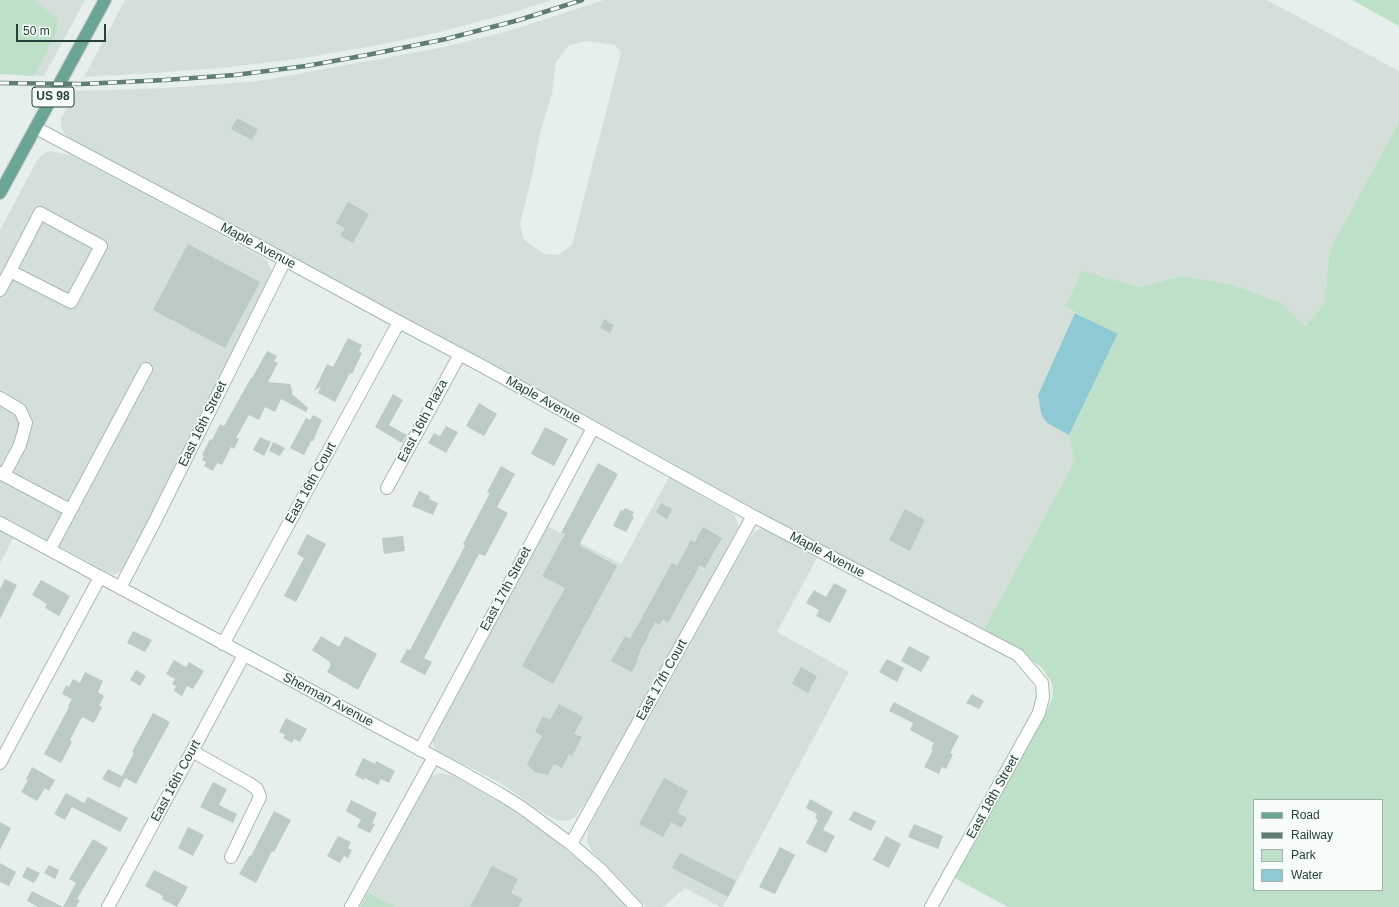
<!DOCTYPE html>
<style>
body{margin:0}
#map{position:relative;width:1399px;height:907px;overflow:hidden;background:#e6efeb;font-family:Helvetica,sans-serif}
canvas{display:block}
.legend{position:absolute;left:1253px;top:799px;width:130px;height:92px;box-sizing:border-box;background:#f7fbf9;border:1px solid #a3b1ad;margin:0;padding:5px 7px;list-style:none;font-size:12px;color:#24423a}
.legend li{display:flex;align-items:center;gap:8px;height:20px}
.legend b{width:20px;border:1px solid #a3b1ad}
.scale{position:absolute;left:16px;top:24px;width:90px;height:18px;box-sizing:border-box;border:2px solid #24423a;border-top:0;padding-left:5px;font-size:12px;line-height:14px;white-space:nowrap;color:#24423a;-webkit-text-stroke:3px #f7fbf9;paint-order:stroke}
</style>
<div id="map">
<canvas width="1399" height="907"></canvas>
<ul class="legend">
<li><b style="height:5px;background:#6aa596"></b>Road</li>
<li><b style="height:5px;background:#5f7d75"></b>Railway</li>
<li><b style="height:11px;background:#bfe0c8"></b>Park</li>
<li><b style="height:11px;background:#8ec9d4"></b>Water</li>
</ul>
<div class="scale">50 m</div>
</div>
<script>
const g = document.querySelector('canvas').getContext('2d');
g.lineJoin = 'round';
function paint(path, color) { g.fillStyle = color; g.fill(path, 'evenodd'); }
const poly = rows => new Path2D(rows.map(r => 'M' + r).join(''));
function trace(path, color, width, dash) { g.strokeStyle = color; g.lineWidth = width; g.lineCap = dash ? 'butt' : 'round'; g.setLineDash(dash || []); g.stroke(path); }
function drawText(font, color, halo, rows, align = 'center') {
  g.font = font + ' Helvetica,sans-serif'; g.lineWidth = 3.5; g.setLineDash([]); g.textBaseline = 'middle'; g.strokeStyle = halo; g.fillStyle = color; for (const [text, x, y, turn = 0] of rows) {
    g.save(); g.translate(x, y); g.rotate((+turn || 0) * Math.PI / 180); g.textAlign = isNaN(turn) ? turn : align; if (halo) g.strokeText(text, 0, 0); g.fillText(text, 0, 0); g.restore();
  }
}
paint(poly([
 [0,0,85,0,44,76,0,74],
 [125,0,552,0,511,13,436,33,379,45,303,58,230,67,155,73,84,77],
 [604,0,1267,0,1399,71,1399,122,1330,249,1324,304,1305,326,1281,303,1181,276,1140,287,1082,272,1065,307,1075,313,1038,395,1041,413,1044,419,1047,423,1069,435,1074,462,982,633,756,511,628,439,73,141,64,133,61,127,61,119,76,91,167,88,259,81,440,48,512,30],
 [586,41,615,45,621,53,572,245,558,255,544,254,524,240,520,224,532,176,540,133,552,94,556,62,568,46],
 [51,151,73,156,147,195,263,258,267,261,272,272,272,280,123,570,114,575,109,573,0,515,0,230,39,157,45,153],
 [669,477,732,513,735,516,738,525,736,537,601,778,576,816,568,821,557,820,543,813,502,784,438,751,433,746,433,739,547,526,621,564],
 [759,529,765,529,817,558,777,632,849,672,723,907,720,907,685,888,663,907,646,907,619,878,592,852,587,842,588,829,748,540,754,532],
 [0,530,14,537,0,563],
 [441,773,456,777,491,797,517,813,551,838,590,869,627,907,396,907,368,892,426,784,432,776]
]), '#d4dfda');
paint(poly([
 [0,0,33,0,56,17,58,30,34,76,0,74],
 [1352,0,1399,0,1399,26],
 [1399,122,1399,907,1008,907,953,877,1003,787,1045,716,1052,698,1053,689,1051,681,1041,667,1030,659,982,633,1074,462,1069,435,1118,335,1065,307,1082,271,1140,287,1181,276,1233,285,1281,303,1305,326,1324,304,1330,249],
 [1254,800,1382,800,1382,890,1254,890],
 [368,892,396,907,360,907]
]), '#bfe0c8');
paint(poly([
 [1075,313,1118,334,1069,435,1047,423,1044,419,1041,413,1038,395]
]), '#8ec9d4');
paint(poly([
 [237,118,258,129,252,140,231,129],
 [348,202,369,214,353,243,340,236,345,228,336,223],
 [188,244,260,282,225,348,153,310],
 [604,319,614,325,610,333,600,328],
 [348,338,362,345,359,352,362,353,352,374,350,373,335,402,318,393,321,386,314,391,327,364,333,367],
 [267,351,277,356,274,361,278,363,268,382,290,384,292,390,292,394,308,408,306,412,281,399,275,412,265,407,259,420,249,415,236,438,239,439,234,449,231,447,222,465,217,463,213,471,204,466,206,462,202,460,204,456,202,455,210,439,212,440,220,424,224,426,251,378,252,378],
 [393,394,403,400,389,425,407,435,402,443,375,427],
 [479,403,497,414,484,436,466,426],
 [313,415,322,420,313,441,311,441,304,455,290,448,306,418,310,420],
 [446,426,458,432,446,453,428,443,434,433,440,436],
 [545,427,568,439,554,466,531,454],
 [260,437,271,442,264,456,253,450],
 [273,442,285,448,280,456,269,451],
 [598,463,618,474,579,545,617,566,553,684,522,666,565,588,542,576,565,534,561,533],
 [501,466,515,474,497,507,508,513,485,556,479,554,424,658,432,662,425,675,400,662,407,649,410,650,465,546,463,544,490,493,487,492],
 [419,491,430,496,429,499,438,503,433,515,412,506],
 [661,503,672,509,667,519,656,512],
 [625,508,634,512,632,516,634,517,626,532,613,526,621,510,623,511],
 [905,509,925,520,910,551,889,540],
 [703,527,722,538,705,568,700,565,668,623,663,619,660,625,655,622,637,658,638,659,632,672,611,661,625,636,630,639,672,563,677,566,691,540,695,542],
 [307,534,326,544,296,602,284,596,304,558,297,554],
 [403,536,405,551,384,554,382,538],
 [5,579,17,585,0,619,0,589],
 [41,580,70,596,59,616,45,608,47,604,32,595],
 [834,583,847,590,830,623,816,616,819,610,806,603,814,590,826,597],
 [133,631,152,640,145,652,127,643],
 [321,636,339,647,345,636,377,654,358,690,327,672,331,665,329,664,330,662,312,650],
 [909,646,930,657,921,672,901,661],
 [887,659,904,668,897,682,879,672],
 [174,660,186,667,189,662,204,671,193,689,187,686,182,696,174,691,176,686,172,684,175,679,166,674],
 [801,667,817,676,808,693,792,684],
 [136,670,146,676,140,686,130,680],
 [85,672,103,681,98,692,104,696,99,706,102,707,94,723,82,717,70,740,72,742,61,763,44,754,69,707,68,706,72,699,62,694,66,685,69,687,73,679,80,683],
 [972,694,984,701,979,709,966,703],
 [894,702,959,736,950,753,953,754,946,769,942,767,939,774,924,767,933,750,931,749,934,743,910,730,913,723,889,711],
 [559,704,583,717,574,734,582,737,572,756,569,754,562,768,554,764,548,775,535,772,527,764,542,736,535,732,543,716,550,720],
 [153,713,170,722,136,784,125,778,120,788,102,779,108,769,122,776,134,753,132,752],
 [286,718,307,729,300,742,294,739,292,743,283,738,285,735,279,732],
 [363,758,375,764,376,761,395,771,389,783,381,779,378,785,365,778,364,780,355,775],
 [32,767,55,780,49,791,45,788,37,801,21,792,28,780,26,779],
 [664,778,688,791,677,812,687,818,681,828,671,822,663,837,639,824],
 [213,782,227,789,219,805,237,814,233,823,200,807],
 [66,793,84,803,88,797,128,818,120,832,72,807,65,820,54,814],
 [810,799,833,812,823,830,835,836,826,853,806,843,818,820,815,818,817,814,806,808],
 [351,800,377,813,372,823,375,824,370,833,357,827,361,820,346,811],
 [274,811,291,820,274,852,272,851,256,883,239,874,250,855,251,856],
 [854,811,876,821,871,831,849,820],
 [0,822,11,828,0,850],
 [914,824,943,836,938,849,908,837],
 [188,827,204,835,193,856,178,848],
 [338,836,351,842,348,848,352,850,348,858,344,856,340,863,327,856],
 [886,836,901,844,889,868,873,860],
 [93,839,108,848,77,899,80,900,76,907,38,907,27,901,32,891,63,907,76,883,69,879],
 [780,847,795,855,775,894,759,887],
 [680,853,736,881,728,897,672,868],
 [0,863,16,872,9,886,0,882],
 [49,865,59,870,55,879,44,873],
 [492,866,518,879,511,893,523,899,518,907,470,907],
 [27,867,40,873,34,883,22,877],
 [154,870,188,887,177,907,162,899,163,896,145,886]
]), '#bbcac4');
const minor = poly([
 [36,128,285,260,399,322,482,366,753,516,1018,655,1042,683,1043,697,1039,713,931,907],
 [0,290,10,271,40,213,101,246,71,302,10,271],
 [0,398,20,410,26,423,20,445,4,475],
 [0,473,70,510],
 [387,488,460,354],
 [0,523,460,771,500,794,521,807,571,844,601,870,636,907],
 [50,549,146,369],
 [120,588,153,525,285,260],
 [223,644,399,322],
 [420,750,593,428],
 [192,751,250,784,257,789,260,797,231,857],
 [0,763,100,577],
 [571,844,753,516],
 [108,907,244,655],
 [351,907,434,757]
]);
const major = poly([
 [0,193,105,0]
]);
trace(minor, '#a8b8b2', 14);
trace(major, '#c2cac8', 14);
trace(minor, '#fff', 12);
trace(major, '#6aa596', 12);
const rail = poly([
 [0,83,82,84,165,80,235,75,306,66,367,55,446,39,519,20,582,0]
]);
trace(rail, '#5f7d75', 4.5);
trace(rail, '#f7fbf9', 3, [9]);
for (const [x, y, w] of [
 [53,97,42]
]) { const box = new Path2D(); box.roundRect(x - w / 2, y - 10, w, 20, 3); g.fillStyle = '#f7fbf9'; g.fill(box); trace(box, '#24423a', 1); }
drawText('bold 12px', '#24423a', null, [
 ["US 98",53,97]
]);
drawText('13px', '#24423a', '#f7fbf9', [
 ["Maple Avenue",258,246,28],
 ["Maple Avenue",543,400,29],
 ["East 16th Plaza",423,421,-62],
 ["East 16th Street",203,424,-64],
 ["East 16th Court",311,483,-61],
 ["Maple Avenue",827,555,28],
 ["East 17th Street",506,589,-62],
 ["East 17th Court",662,680,-61],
 ["Sherman Avenue",328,700,28],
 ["East 16th Court",176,781,-62],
 ["East 18th Street",993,797,-61]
]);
</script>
